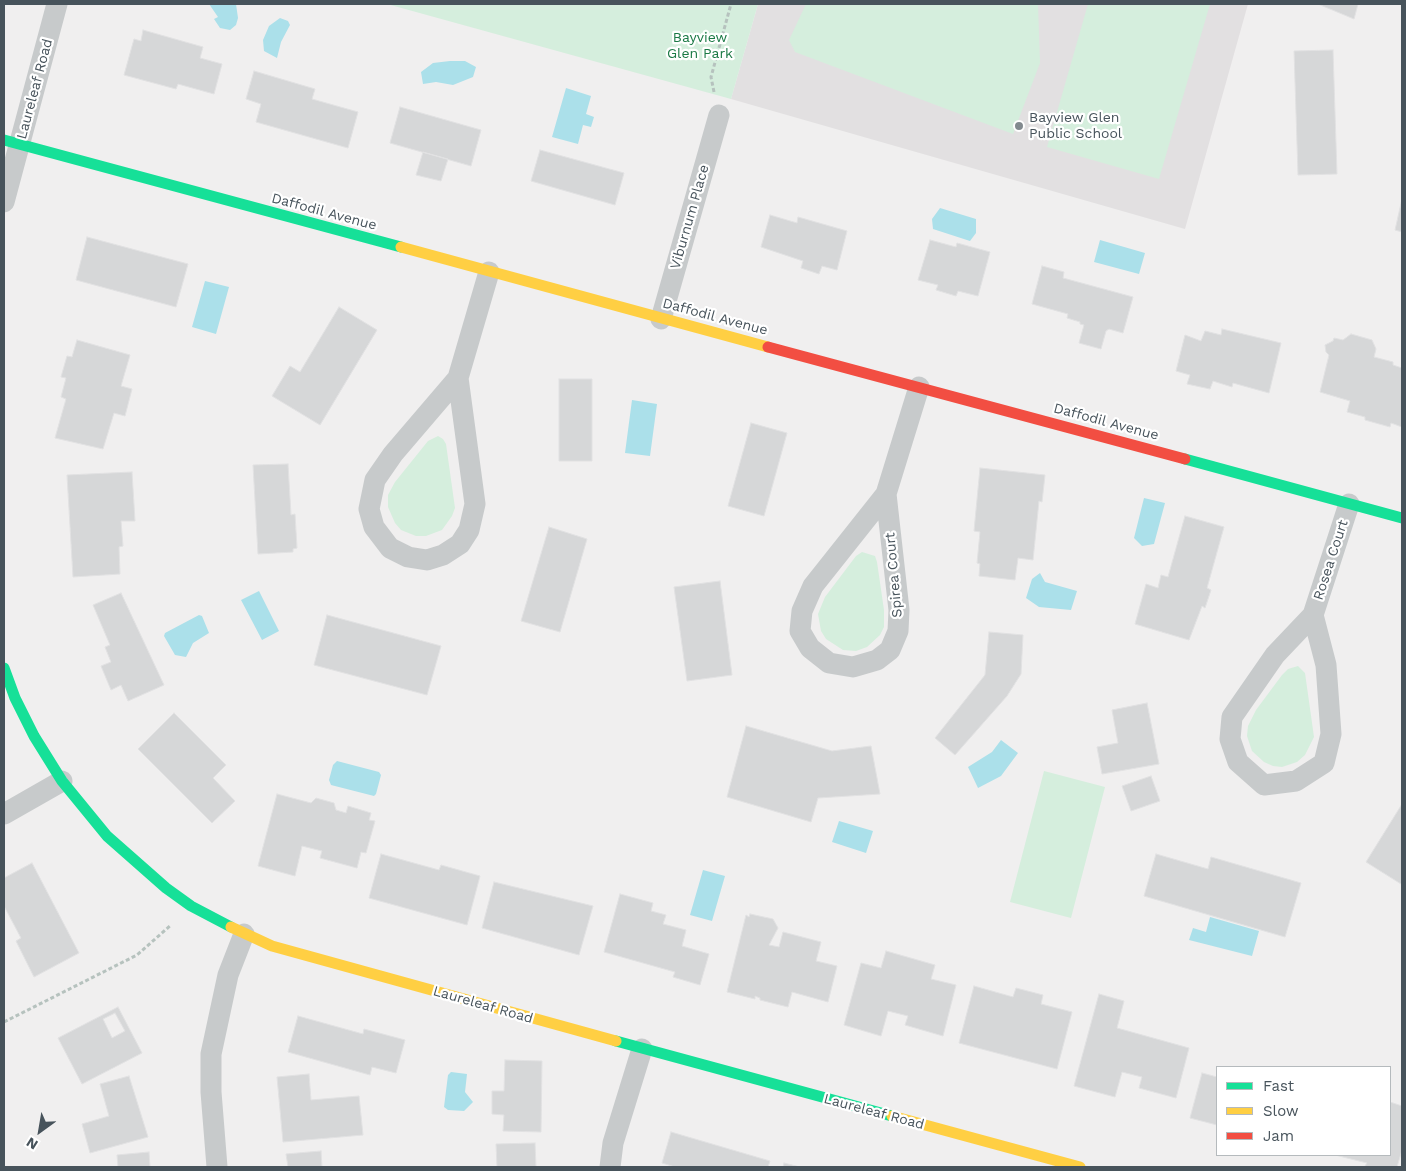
<!DOCTYPE html>
<style>
body{margin:0}
#map{position:relative;width:1406px;height:1171px;overflow:hidden;background:#f0efef;font-family:"Work Sans",sans-serif}
canvas{display:block}
.frame{position:absolute;inset:0;border:5px solid #47535b;pointer-events:none}
.legend{position:absolute;left:1216px;top:1066px;width:175px;height:90px;box-sizing:border-box;background:#fff;border:1px solid #b5babd;margin:0;padding:6px 9px;list-style:none;font-size:15px;color:#47535b}
.legend li{display:flex;align-items:center;gap:10px;height:25px}
.legend b{width:25px;border:1px solid #b5babd}
.north{position:absolute;left:15px;top:1106px;width:50px;height:50px;-webkit-text-stroke:4px #fff;paint-order:stroke;rotate:212deg;font-size:14px;font-weight:700;line-height:20px;text-align:center;color:#47535b}
.north::after{content:'';display:block;margin:auto;width:18px;height:22px;background:#47535b;clip-path:polygon(50% 0,100% 100%,50% 72%,0 100%)}
</style>
<div id="map">
<canvas width="1406" height="1171"></canvas>
<div class="frame"></div>
<ul class="legend">
<li><b style="height:6px;background:#16e098"></b>Fast</li>
<li><b style="height:6px;background:#ffcf43"></b>Slow</li>
<li><b style="height:6px;background:#f24e42"></b>Jam</li>
</ul>
<div class="north">N</div>
</div>
<script>
const g = document.querySelector('canvas').getContext('2d');
g.lineJoin = 'round';
function paint(path, color) { g.fillStyle = color; g.fill(path, 'evenodd'); }
const poly = rows => new Path2D(rows.map(r => 'M' + r).join(''));
function trace(path, color, width, dash) { g.strokeStyle = color; g.lineWidth = width; g.lineCap = dash ? 'butt' : 'round'; g.setLineDash(dash || []); g.stroke(path); }
function drawText(font, color, halo, rows, align = 'center') {
  g.font = font + ' "Work Sans",sans-serif'; g.lineWidth = 4.5; g.setLineDash([]); g.textBaseline = 'middle'; g.strokeStyle = halo; g.fillStyle = color; for (const [text, x, y, turn = 0] of rows) {
    g.save(); g.translate(x, y); g.rotate((+turn || 0) * Math.PI / 180); g.textAlign = isNaN(turn) ? turn : align; if (halo) g.strokeText(text, 0, 0); g.fillText(text, 0, 0); g.restore();
  }
}
paint(poly([
 [758,4,1248,4,1185,229,731,99]
]), '#e2e0e1');
paint(poly([
 [387,4,758,4,731,99],
 [806,4,1038,4,1040,63,1013,134,795,52,789,40],
 [1088,4,1210,4,1159,179,1047,147],
 [438,436,443,439,446,444,455,508,452,516,442,530,426,536,416,536,401,530,395,523,388,507,388,495,395,482,428,441],
 [862,552,875,556,877,562,884,610,884,627,880,635,867,647,856,651,843,650,826,639,821,631,818,614,825,597,856,556],
 [1298,666,1305,673,1314,737,1305,755,1297,762,1282,767,1273,766,1264,762,1252,751,1247,736,1248,726,1256,710,1282,675,1288,669],
 [1044,771,1105,787,1071,918,1010,902]
]), '#d5eedd');
paint(poly([
 [209,4,236,4,238,18,236,25,230,30,220,28,214,19,218,17],
 [280,18,288,21,290,25,281,42,277,58,264,51,263,40,269,26],
 [450,61,465,61,476,67,473,77,453,85,436,82,423,84,421,72,433,63],
 [566,88,591,96,586,114,594,117,591,127,583,125,578,144,552,137],
 [940,208,976,219,976,233,970,241,933,229,932,219],
 [1100,240,1145,253,1139,274,1094,262],
 [205,281,229,287,216,334,192,327],
 [632,400,657,404,650,456,625,453],
 [1144,498,1165,503,1154,544,1142,546,1134,538],
 [1040,573,1045,582,1077,591,1071,610,1039,607,1026,598,1032,579],
 [259,591,279,631,262,640,241,600],
 [199,615,202,616,209,633,193,643,186,657,175,655,164,636,165,633],
 [1001,740,1018,753,1001,776,978,788,968,767,992,752],
 [337,761,379,772,381,775,376,794,374,796,331,785,329,780,333,765],
 [839,821,873,831,866,853,832,842],
 [703,870,725,876,712,921,690,915],
 [1210,917,1259,931,1252,956,1189,940,1193,928,1206,932],
 [451,1072,467,1074,465,1092,473,1102,464,1111,448,1110,444,1107,448,1075]
]), '#abe0ea');
const building = poly([
 [1318,4,1358,4,1354,19,1318,4],
 [143,30,203,47,200,58,222,64,214,94,178,84,176,89,124,75,134,39,141,41,143,30],
 [1333,50,1337,174,1298,175,1294,51,1333,50],
 [254,71,315,89,312,99,358,112,348,148,256,122,261,104,246,99,254,71],
 [400,107,481,130,471,166,390,143,400,107],
 [540,150,624,173,615,205,531,181,540,150],
 [423,152,448,159,441,181,416,175,423,152],
 [1402,199,1402,232,1395,230,1402,199],
 [770,215,797,223,798,217,847,231,837,270,822,266,819,274,801,268,803,261,761,247,770,215],
 [87,237,188,264,176,307,76,280,87,237],
 [930,240,956,247,957,243,990,252,978,296,958,291,956,296,936,290,938,285,918,280,930,240],
 [1042,266,1064,272,1063,278,1133,297,1123,333,1109,329,1106,331,1101,349,1079,343,1084,325,1080,324,1080,322,1067,318,1068,314,1032,304,1042,266],
 [339,307,377,330,320,425,272,396,290,366,300,372,339,307],
 [1222,329,1281,343,1269,393,1233,383,1232,387,1213,381,1210,389,1187,384,1190,375,1176,371,1185,335,1201,341,1205,331,1221,335,1222,329],
 [1351,334,1372,340,1376,349,1374,357,1393,362,1393,365,1402,368,1402,427,1391,423,1390,427,1365,420,1365,417,1347,412,1350,401,1320,392,1329,355,1326,352,1325,345,1333,341,1334,338,1343,340,1351,334],
 [77,340,130,355,121,386,132,389,125,416,114,413,103,449,55,438,66,399,61,397,66,378,61,377,67,356,72,357,77,340],
 [559,379,592,379,592,461,559,461,559,379],
 [751,423,787,433,764,516,728,506,751,423],
 [288,464,291,515,295,514,297,548,293,549,293,552,258,554,253,465,288,464],
 [980,468,1045,475,1042,502,1039,501,1033,560,1018,558,1015,580,979,576,980,564,977,563,980,532,974,531,980,468],
 [132,472,135,521,121,521,123,546,119,547,120,574,73,577,67,475,132,472],
 [1185,516,1224,527,1207,588,1211,590,1205,608,1202,606,1189,640,1135,624,1146,584,1158,588,1161,575,1168,577,1185,516],
 [549,527,587,539,560,632,521,621,549,527],
 [720,581,732,675,687,681,674,587,720,581],
 [121,593,164,685,128,701,121,685,111,690,101,666,111,662,105,647,110,645,93,605,121,593],
 [327,615,441,646,427,695,314,665,327,615],
 [989,632,1023,635,1021,674,1007,696,955,755,935,738,985,675,989,632],
 [1147,703,1159,764,1102,774,1097,747,1118,743,1112,710,1147,703],
 [174,713,226,765,213,778,235,801,212,823,138,749,174,713],
 [746,726,832,751,871,746,880,794,818,798,811,822,727,797,746,726],
 [1151,776,1160,801,1131,811,1122,786,1151,776],
 [277,794,311,803,316,798,334,803,336,810,346,813,348,806,371,813,369,820,375,821,366,853,361,852,357,868,320,858,322,851,302,846,295,876,258,866,277,794],
 [1402,804,1402,881,1401,884,1366,862,1402,804],
 [381,854,439,870,441,865,480,876,467,925,369,898,381,854],
 [1156,854,1208,869,1211,857,1301,883,1285,937,1144,896,1156,854],
 [32,863,79,953,34,977,16,941,21,938,4,906,4,878,32,863],
 [494,882,593,906,579,955,482,928,494,882],
 [620,894,653,903,651,911,666,915,663,924,686,930,682,946,709,954,700,985,673,977,675,972,604,952,620,894],
 [750,914,773,919,778,928,769,945,779,947,783,932,821,942,816,961,837,966,828,1002,792,992,788,1007,760,1000,760,998,755,996,755,999,727,992,746,915,749,917,750,914],
 [886,951,935,965,931,979,956,985,943,1036,905,1025,908,1016,888,1011,881,1036,844,1025,861,963,881,968,886,951],
 [974,986,1013,997,1016,988,1043,995,1041,1004,1072,1012,1057,1069,959,1043,974,986],
 [1099,994,1124,1001,1117,1028,1189,1048,1176,1098,1139,1088,1142,1077,1122,1072,1115,1097,1074,1086,1099,994],
 [118,1007,142,1053,82,1084,58,1038,118,1007],
 [115,1013,125,1031,112,1038,103,1019,115,1013],
 [298,1016,363,1034,364,1029,405,1040,396,1073,372,1067,370,1075,288,1052,298,1016],
 [505,1060,542,1061,541,1132,503,1131,504,1115,492,1114,492,1091,504,1091,505,1060],
 [1202,1073,1217,1077,1217,1125,1190,1118,1202,1073],
 [309,1074,311,1100,359,1096,363,1135,283,1142,277,1077,309,1074],
 [129,1076,148,1137,90,1153,82,1124,109,1116,100,1084,129,1076],
 [1390,1102,1402,1106,1402,1150,1397,1167,1369,1167,1365,1166,1367,1163,1335,1155,1390,1155,1390,1102],
 [671,1132,770,1161,768,1167,675,1167,662,1163,671,1132],
 [535,1143,536,1167,497,1167,496,1144,535,1143],
 [321,1151,322,1167,288,1167,286,1154,321,1151],
 [149,1152,150,1167,118,1167,117,1155,149,1152],
 [784,1163,800,1167,783,1167,784,1163]
]);
paint(building, '#d6d7d8');
trace(building, '#e1e1e2', 1);
trace(poly([
 [714,92,711,77,731,4],
 [4,1022,137,955,171,925]
]), '#b6c2be', 3, [4, 2.5]);
trace(poly([
 [4,202,57,4],
 [661,319,719,115],
 [458,378,475,504,469,530,460,544,443,555,427,560,408,557,390,548,374,527,369,509,375,480,393,454,458,378,489,272],
 [886,494,899,610,898,631,890,650,877,660,853,667,829,663,810,648,800,631,802,611,813,586,886,494,919,387],
 [1313,615,1326,665,1331,734,1324,763,1296,781,1264,785,1238,762,1230,739,1232,717,1275,655,1313,615,1349,504],
 [4,814,62,781],
 [217,1167,211,1092,211,1054,228,975,244,934],
 [610,1167,613,1143,642,1049]
]), '#c7cacb', 21);
trace(poly([
 [4,140,401,247],
 [1185,459,1402,518],
 [4,668,15,698,34,736,62,781,107,836,166,888,191,906,231,927],
 [616,1041,892,1116]
]), '#16e098', 11);
trace(poly([
 [401,247,768,347],
 [231,927,272,946,616,1041],
 [892,1116,1080,1167]
]), '#ffcf43', 11);
trace(poly([
 [768,347,1185,459]
]), '#f24e42', 11);
for (const [x, y, r, color] of [
 [1019,126,5,"#828a8f"]
]) { const dot = new Path2D(); dot.arc(x, y, r, 0, 2 * Math.PI); g.fillStyle = color; g.fill(dot); trace(dot, '#fff', 2); }
drawText('14px', '#1b7945', '#fff', [
 ["Bayview",700,38],
 ["Glen Park",700,54]
]);
drawText('14px', '#47535b', '#fff', [
 ["Laureleaf Road",35,89,-75],
 ["Daffodil Avenue",324,212,15],
 ["Viburnum Place",690,217,-74],
 ["Daffodil Avenue",715,317,15],
 ["Daffodil Avenue",1106,422,15],
 ["Rosea Court",1331,560,-72],
 ["Spirea Court",894,575,-95],
 ["Laureleaf Road",483,1005,16],
 ["Laureleaf Road",874,1112,15]
]);
drawText('14px', '#47535b', '#fff', [
 ["Bayview Glen",1029,118],
 ["Public School",1029,134]
], 'left');
</script>
